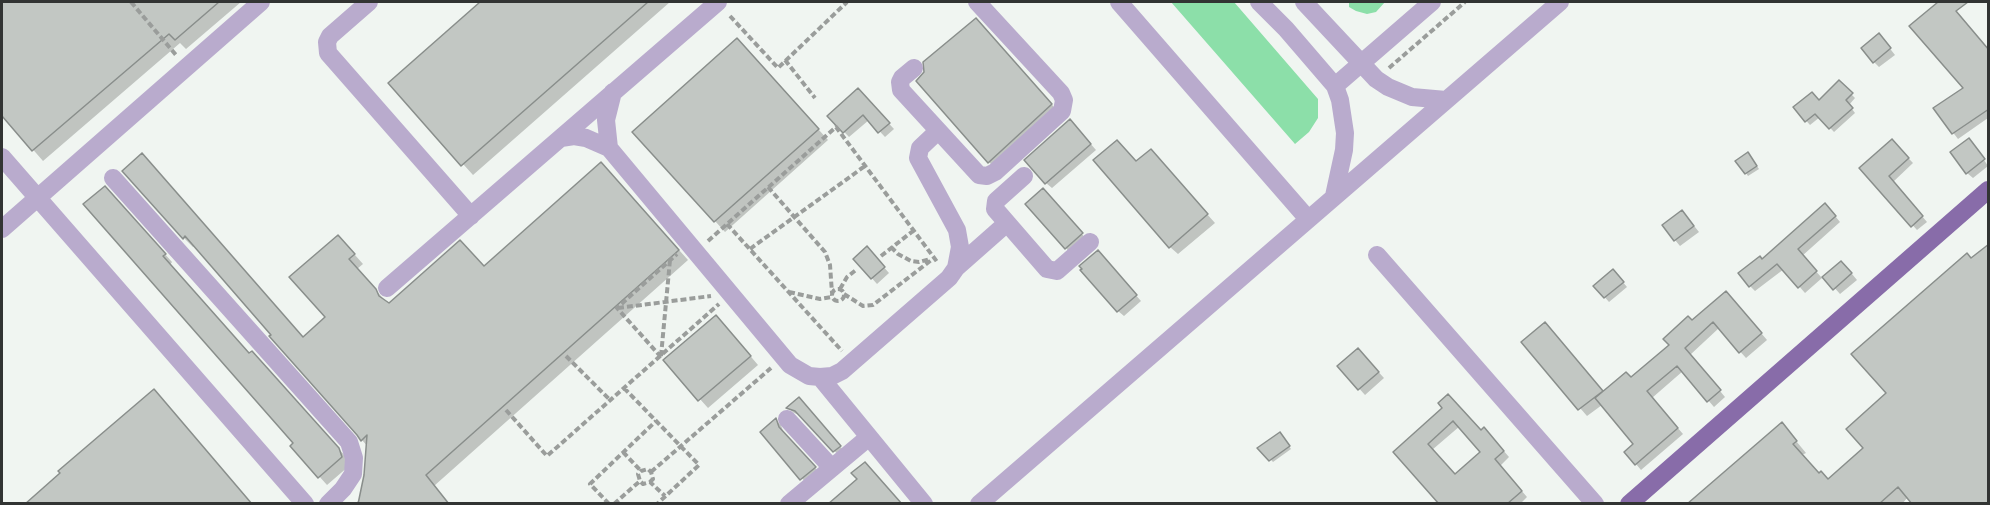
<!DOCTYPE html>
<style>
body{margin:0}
#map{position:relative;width:1990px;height:505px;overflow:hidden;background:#f0f5f1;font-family:"IBM Plex Sans",sans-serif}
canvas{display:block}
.frame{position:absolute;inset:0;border:3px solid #323433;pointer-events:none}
</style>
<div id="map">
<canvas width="1990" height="505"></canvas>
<div class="frame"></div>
</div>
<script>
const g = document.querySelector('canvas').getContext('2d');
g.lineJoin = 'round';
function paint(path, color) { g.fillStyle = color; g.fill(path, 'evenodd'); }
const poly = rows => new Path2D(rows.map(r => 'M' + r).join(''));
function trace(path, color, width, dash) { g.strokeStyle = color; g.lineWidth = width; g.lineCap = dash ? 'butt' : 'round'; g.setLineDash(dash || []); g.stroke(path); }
paint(poly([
 [1171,2,1234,2,1318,99,1318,118,1309,132,1295,144],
 [1349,2,1385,2,1376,12,1367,14,1356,11,1349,7]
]), '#8cdfa9');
paint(poly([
 [2,2,241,2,186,49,180,43,43,161,2,114],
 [483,2,670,2,473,175,390,83],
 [1940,2,1945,2,1988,51,1988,118,1958,139,1935,109,1965,89,1911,26],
 [986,30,1061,115,999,172,989,162],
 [1884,41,1895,55,1879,67,1874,62],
 [747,50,828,140,725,232,634,132],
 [1839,82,1855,98,1849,105,1855,113,1834,132,1820,117,1810,125,1795,108,1820,102],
 [858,90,894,129,885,137,869,120,849,137,829,116],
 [1075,126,1096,150,1052,188,1046,183],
 [1892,141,1913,163,1893,182,1927,222,1917,230,1861,168],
 [1974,145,1988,166,1973,178,1967,173],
 [142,155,303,339,327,317,347,246,363,264,357,269,389,305,484,268,610,173,688,260,434,486,449,504,355,504,360,499,366,475,368,447,195,245,193,247,184,238],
 [1750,156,1759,169,1748,176,1746,173],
 [1158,159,1215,223,1178,254,1170,247,1137,163],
 [112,195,172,262,170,265,250,355,260,360,346,457,349,466,327,485,292,446,295,443],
 [1048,195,1087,240,1071,254,1066,248],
 [1831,211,1840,222,1802,256,1822,278,1805,293,1784,269,1755,291,1750,286],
 [1687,217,1699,232,1680,246,1675,240],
 [872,254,889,273,877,284,855,259],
 [1103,258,1141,301,1124,316,1118,311],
 [1972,260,1908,497,1902,504,1690,504,1782,424,1806,453,1802,455,1819,475,1828,481,1865,449,1888,393],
 [1847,268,1857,280,1840,294,1825,277],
 [1617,275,1627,287,1609,302,1595,286],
 [1732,299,1767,340,1746,358,1719,328,1690,355,1725,397,1714,407,1683,371,1652,398,1683,434,1641,470,1636,464,1635,444,1602,405,1587,416,1523,342,1552,331,1604,392,1632,379,1671,345,1692,322],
 [724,325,758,365,708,408,665,360],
 [1363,355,1384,378,1365,395,1339,366],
 [804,405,845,452,840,457,802,416,794,413,788,408],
 [1444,408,1481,432,1490,435,1509,457,1500,466,1527,497,1520,504,1441,504,1395,452],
 [1460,426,1482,452,1456,476,1432,450],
 [776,420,781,425,784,434,820,473,807,484,762,432],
 [1282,436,1291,449,1273,462,1260,448]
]), '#0003');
const building = poly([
 [2,2,219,2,175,40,169,34,32,151,2,116,2,2],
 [480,2,648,2,461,166,388,83,480,2],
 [1938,2,1968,2,1956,11,1989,50,1989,109,1952,134,1933,108,1963,88,1909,26,1938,2],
 [976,18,1052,104,988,163,916,81,924,72,923,62,976,18],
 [1879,33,1891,48,1873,63,1861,48,1879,33],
 [737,38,819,129,714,222,632,132,737,38],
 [1839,80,1853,93,1846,100,1853,108,1829,129,1815,114,1805,122,1793,107,1812,92,1819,100,1839,80],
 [858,88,890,123,878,133,863,115,843,133,827,116,858,88],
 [1070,119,1091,144,1045,184,1024,160,1070,119],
 [1969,138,1985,159,1966,174,1950,152,1969,138],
 [1892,139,1909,158,1889,176,1923,216,1911,227,1859,168,1892,139],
 [1117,140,1136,161,1151,149,1208,214,1169,248,1093,160,1117,140],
 [1748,152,1757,166,1745,174,1735,161,1748,152],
 [142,153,303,337,325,317,289,277,338,235,355,254,349,259,376,289,379,296,389,303,460,240,484,266,601,162,679,250,426,475,449,504,358,504,364,475,367,435,361,441,357,435,269,336,271,335,185,236,183,239,122,171,142,153],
 [105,186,166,254,163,256,249,353,252,351,339,448,342,457,318,478,290,446,293,443,83,204,105,186],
 [1043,188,1083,233,1065,249,1025,204,1043,188],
 [1825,203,1836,216,1798,249,1817,271,1798,288,1777,264,1749,287,1738,273,1760,256,1762,259,1825,203],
 [1682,210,1694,226,1674,241,1662,225,1682,210],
 [1989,244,1989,504,1912,504,1898,487,1879,504,1687,504,1782,422,1797,441,1793,444,1819,473,1821,471,1828,479,1863,448,1846,429,1886,393,1851,354,1967,253,1971,258,1989,244],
 [867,246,885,267,871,279,853,259,867,246],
 [1098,250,1137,295,1117,312,1080,270,1082,269,1079,266,1098,250],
 [1841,261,1852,273,1833,290,1822,277,1841,261],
 [1613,269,1624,282,1604,298,1593,286,1613,269],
 [1726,291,1762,333,1739,353,1713,322,1685,348,1721,390,1707,402,1677,366,1647,391,1678,428,1635,465,1624,452,1633,444,1595,398,1626,372,1631,377,1669,345,1663,339,1688,316,1692,320,1726,291],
 [716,315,751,356,698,401,663,360,716,315],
 [1545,322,1603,391,1578,410,1521,342,1545,322],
 [1358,348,1379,372,1358,390,1337,366,1358,348],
 [154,389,252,504,25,504,60,473,58,471,154,389],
 [1448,394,1481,430,1484,427,1504,451,1495,459,1522,491,1507,504,1439,504,1393,452,1442,408,1438,403,1448,394],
 [1453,421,1480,452,1455,474,1428,444,1453,421],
 [799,397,841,446,833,452,795,411,786,408,799,397],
 [776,418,779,427,816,467,800,480,760,432,776,418],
 [1280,432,1290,446,1269,461,1257,448,1280,432],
 [865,462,902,504,828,504,857,479,851,473,865,462]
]);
paint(building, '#c2c7c3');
trace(building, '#898e8b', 1.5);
trace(poly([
 [131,2,176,55],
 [730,16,778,68,847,2],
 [785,60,815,98],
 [1389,68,1465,2],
 [768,187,825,252,830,265,832,293],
 [727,224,842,351],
 [708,241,836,127,938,263],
 [891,247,898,254,911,261,919,262,930,259],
 [750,249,865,166],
 [881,256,913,231],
 '832 295a6 6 0 1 1 12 0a6 6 0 1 1-12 0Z',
 [840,289,847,277,856,270],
 [789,292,820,299,832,297],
 [844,294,863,306,873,305,934,258],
 [618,308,711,296],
 [566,356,610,400],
 [661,356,670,260],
 [661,357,617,308,677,254],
 [624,388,699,465,657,504],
 [506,410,547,456,719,304],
 [623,452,641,471],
 [651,472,771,368],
 [650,482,653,479,651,472,648,469,641,471,638,474,640,481,643,484,650,482,665,496],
 [609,504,590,484,656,421],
 [614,504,640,481]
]), '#9a9d9b', 4, [6, 3]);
trace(poly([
 [369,2,330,36,327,42,328,53,471,216],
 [1119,2,1308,219],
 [1259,2,1286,29,1335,86,1340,100,1345,133,1344,150,1334,196],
 [1304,2,1376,79,1388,87,1412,97,1446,100],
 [914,68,902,78,900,82,901,90,979,175,987,176,995,172,1062,111,1064,100,1061,93,977,2],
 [1335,86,1432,2],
 [561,138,574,136,586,138,609,148,790,365,809,376,820,377,832,376,842,371,949,278,956,268,960,247,957,230,918,158,920,148,938,131],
 [609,148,606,120,613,92],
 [2,157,305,504],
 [1024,176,996,201,995,209,1047,269,1057,271,1090,242],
 [113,178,349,442,354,458,353,474,343,489,328,504],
 [2,229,261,2],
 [1377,255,1595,504],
 [956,268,1007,223],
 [387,288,718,2],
 [820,377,924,504],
 [787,419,832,468],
 [789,504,869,437],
 [979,504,1560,2]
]), '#b9abcd', 18);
trace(poly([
 [1629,504,1988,190]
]), '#886ca9', 18);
</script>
